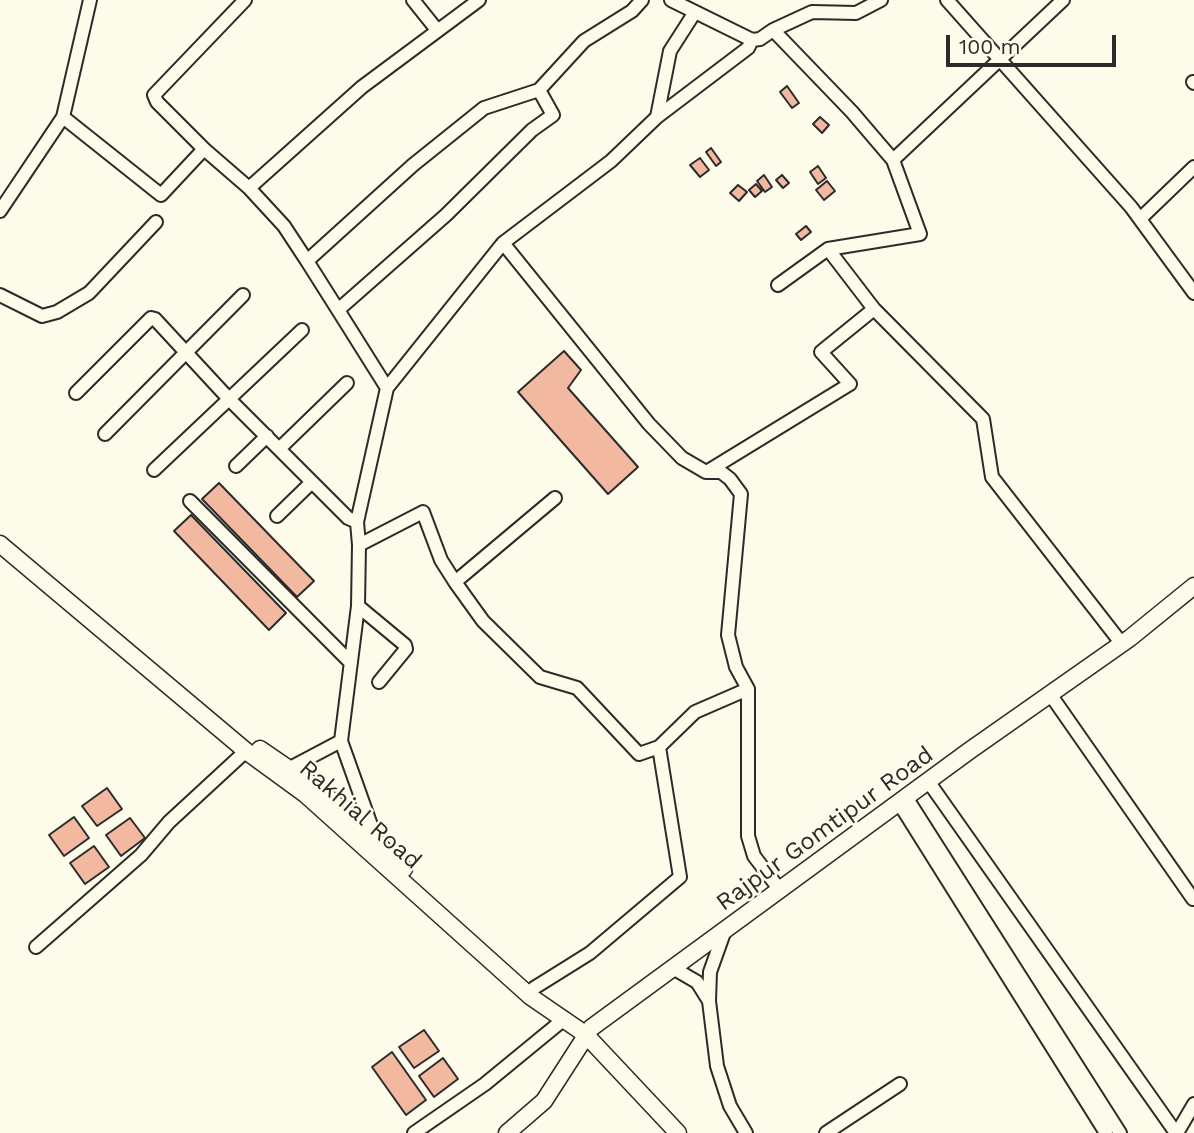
<!DOCTYPE html>
<style>
body{margin:0}
#map{position:relative;width:1194px;height:1133px;overflow:hidden;background:#fdfbea;font-family:"Work Sans",sans-serif}
canvas{display:block}
.scale{position:absolute;left:946px;top:35px;width:170px;height:32px;box-sizing:border-box;border:4px solid #2b2b2b;border-top:0;padding-left:9px;font-size:21px;line-height:24px;white-space:nowrap;color:#2b2b2b;-webkit-text-stroke:5px #fdfbea;paint-order:stroke}
</style>
<div id="map">
<canvas width="1194" height="1133"></canvas>
<div class="scale">100 m</div>
</div>
<script>
const g = document.querySelector('canvas').getContext('2d');
g.lineJoin = 'round';
function paint(path, color) { g.fillStyle = color; g.fill(path, 'evenodd'); }
const poly = rows => new Path2D(rows.map(r => 'M' + r).join(''));
function trace(path, color, width, dash) { g.strokeStyle = color; g.lineWidth = width; g.lineCap = dash ? 'butt' : 'round'; g.setLineDash(dash || []); g.stroke(path); }
function drawText(font, color, halo, rows, align = 'center') {
  g.font = font + ' "Work Sans",sans-serif'; g.lineWidth = 5; g.setLineDash([]); g.textBaseline = 'middle'; g.strokeStyle = halo; g.fillStyle = color; for (const [text, x, y, turn = 0] of rows) {
    g.save(); g.translate(x, y); g.rotate((+turn || 0) * Math.PI / 180); g.textAlign = isNaN(turn) ? turn : align; if (halo) g.strokeText(text, 0, 0); g.fillText(text, 0, 0); g.restore();
  }
}
const building = poly([
 [787,86,799,103,792,108,780,92,787,86],
 [820,117,829,125,822,133,813,124,820,117],
 [711,148,721,162,716,166,706,152,711,148],
 [700,158,709,170,700,177,690,165,700,158],
 [818,166,826,178,818,184,810,172,818,166],
 [764,175,772,187,765,192,757,181,764,175],
 [782,175,789,183,783,188,776,180,782,175],
 [827,181,835,191,824,200,816,190,827,181],
 [756,184,762,191,755,197,749,190,756,184],
 [738,185,747,192,739,201,730,193,738,185],
 [806,226,811,232,801,240,796,234,806,226],
 [564,351,581,370,568,388,638,467,608,494,518,392,564,351],
 [219,483,314,581,297,597,202,499,219,483],
 [191,515,286,613,269,630,174,531,191,515],
 [107,788,122,809,97,826,82,806,107,788],
 [74,817,89,838,64,856,49,835,74,817],
 [130,818,145,838,121,856,106,835,130,818],
 [94,846,109,867,85,884,70,863,94,846],
 [424,1030,439,1051,414,1068,399,1047,424,1030],
 [392,1052,426,1100,406,1115,372,1067,392,1052],
 [443,1058,458,1079,434,1097,419,1076,443,1058]
]);
paint(building, '#f2b8a0');
trace(building, '#2b2b2b', 2);
const minor = poly([
 [245,0,154,95,157,102,204,149,249,188,362,87,479,0],
 [413,0,437,30],
 [671,0,752,40,760,39,773,30,812,12,856,13,881,0],
 [947,0,1131,207,1194,293],
 [773,30,852,112,893,160],
 [1193,82,1194,83],
 [63,117,161,195,204,149],
 [657,117,670,51,695,12],
 [249,188,284,226,307,261,413,165,484,108,539,90],
 [0,211,63,117,90,0],
 [1140,219,1194,167],
 [503,243,649,424,682,458,706,472,721,472,730,479,741,494,728,635,736,667,748,689,748,836,754,856,780,890],
 [307,261,338,310],
 [778,285,828,249,920,234,893,160,1063,0],
 [0,295,42,316,57,312,89,293,156,222],
 [874,309,983,419,992,477,1122,644],
 [387,388,338,310,446,215,532,130,553,115,539,90,584,41,632,11,642,0],
 [76,393,151,318,155,319,229,399,348,518,357,522],
 [105,434,243,295],
 [279,449,347,383],
 [236,466,267,436],
 [154,470,302,330],
 [708,471,850,384,821,352,874,309,828,249],
 [190,501,351,663],
 [277,516,312,482],
 [359,545,423,512,441,560,455,582,483,621,540,677,577,688,639,754,659,747],
 [455,582,555,498],
 [358,606,405,645,406,649,379,682],
 [1050,694,1193,899],
 [290,768,341,741],
 [928,781,1176,1133],
 [906,797,1120,1133],
 [899,803,1106,1133],
 [377,842,341,741,358,606,359,545,357,522,387,388,503,243,611,161,657,117,748,48,752,40],
 [725,930,710,972,709,1001,717,1066,730,1106,746,1133],
 [36,947,141,855,169,822,246,751],
 [673,968,697,982,709,1001],
 [534,988,590,953,680,877,659,747,695,712,748,689],
 [414,1133,485,1084,563,1020],
 [826,1133,900,1084],
 [1177,1133,1194,1104]
]);
const major = poly([
 [0,544,246,751,305,794,531,997,585,1034,678,1133],
 [260,749,320,790,404,869],
 [507,1133,544,1101,591,1028,969,751,1130,638,1194,586]
]);
trace(minor, '#2b2b2b', 16);
trace(major, '#2b2b2b', 19);
trace(minor, '#fdfbea', 12);
trace(major, '#fdfbea', 16);
drawText('24px', '#2b2b2b', '#fdfbea', [
 ["Rakhial Road",360,815,41],
 ["Rajpur Gomtipur Road",825,829,-36]
]);
</script>
